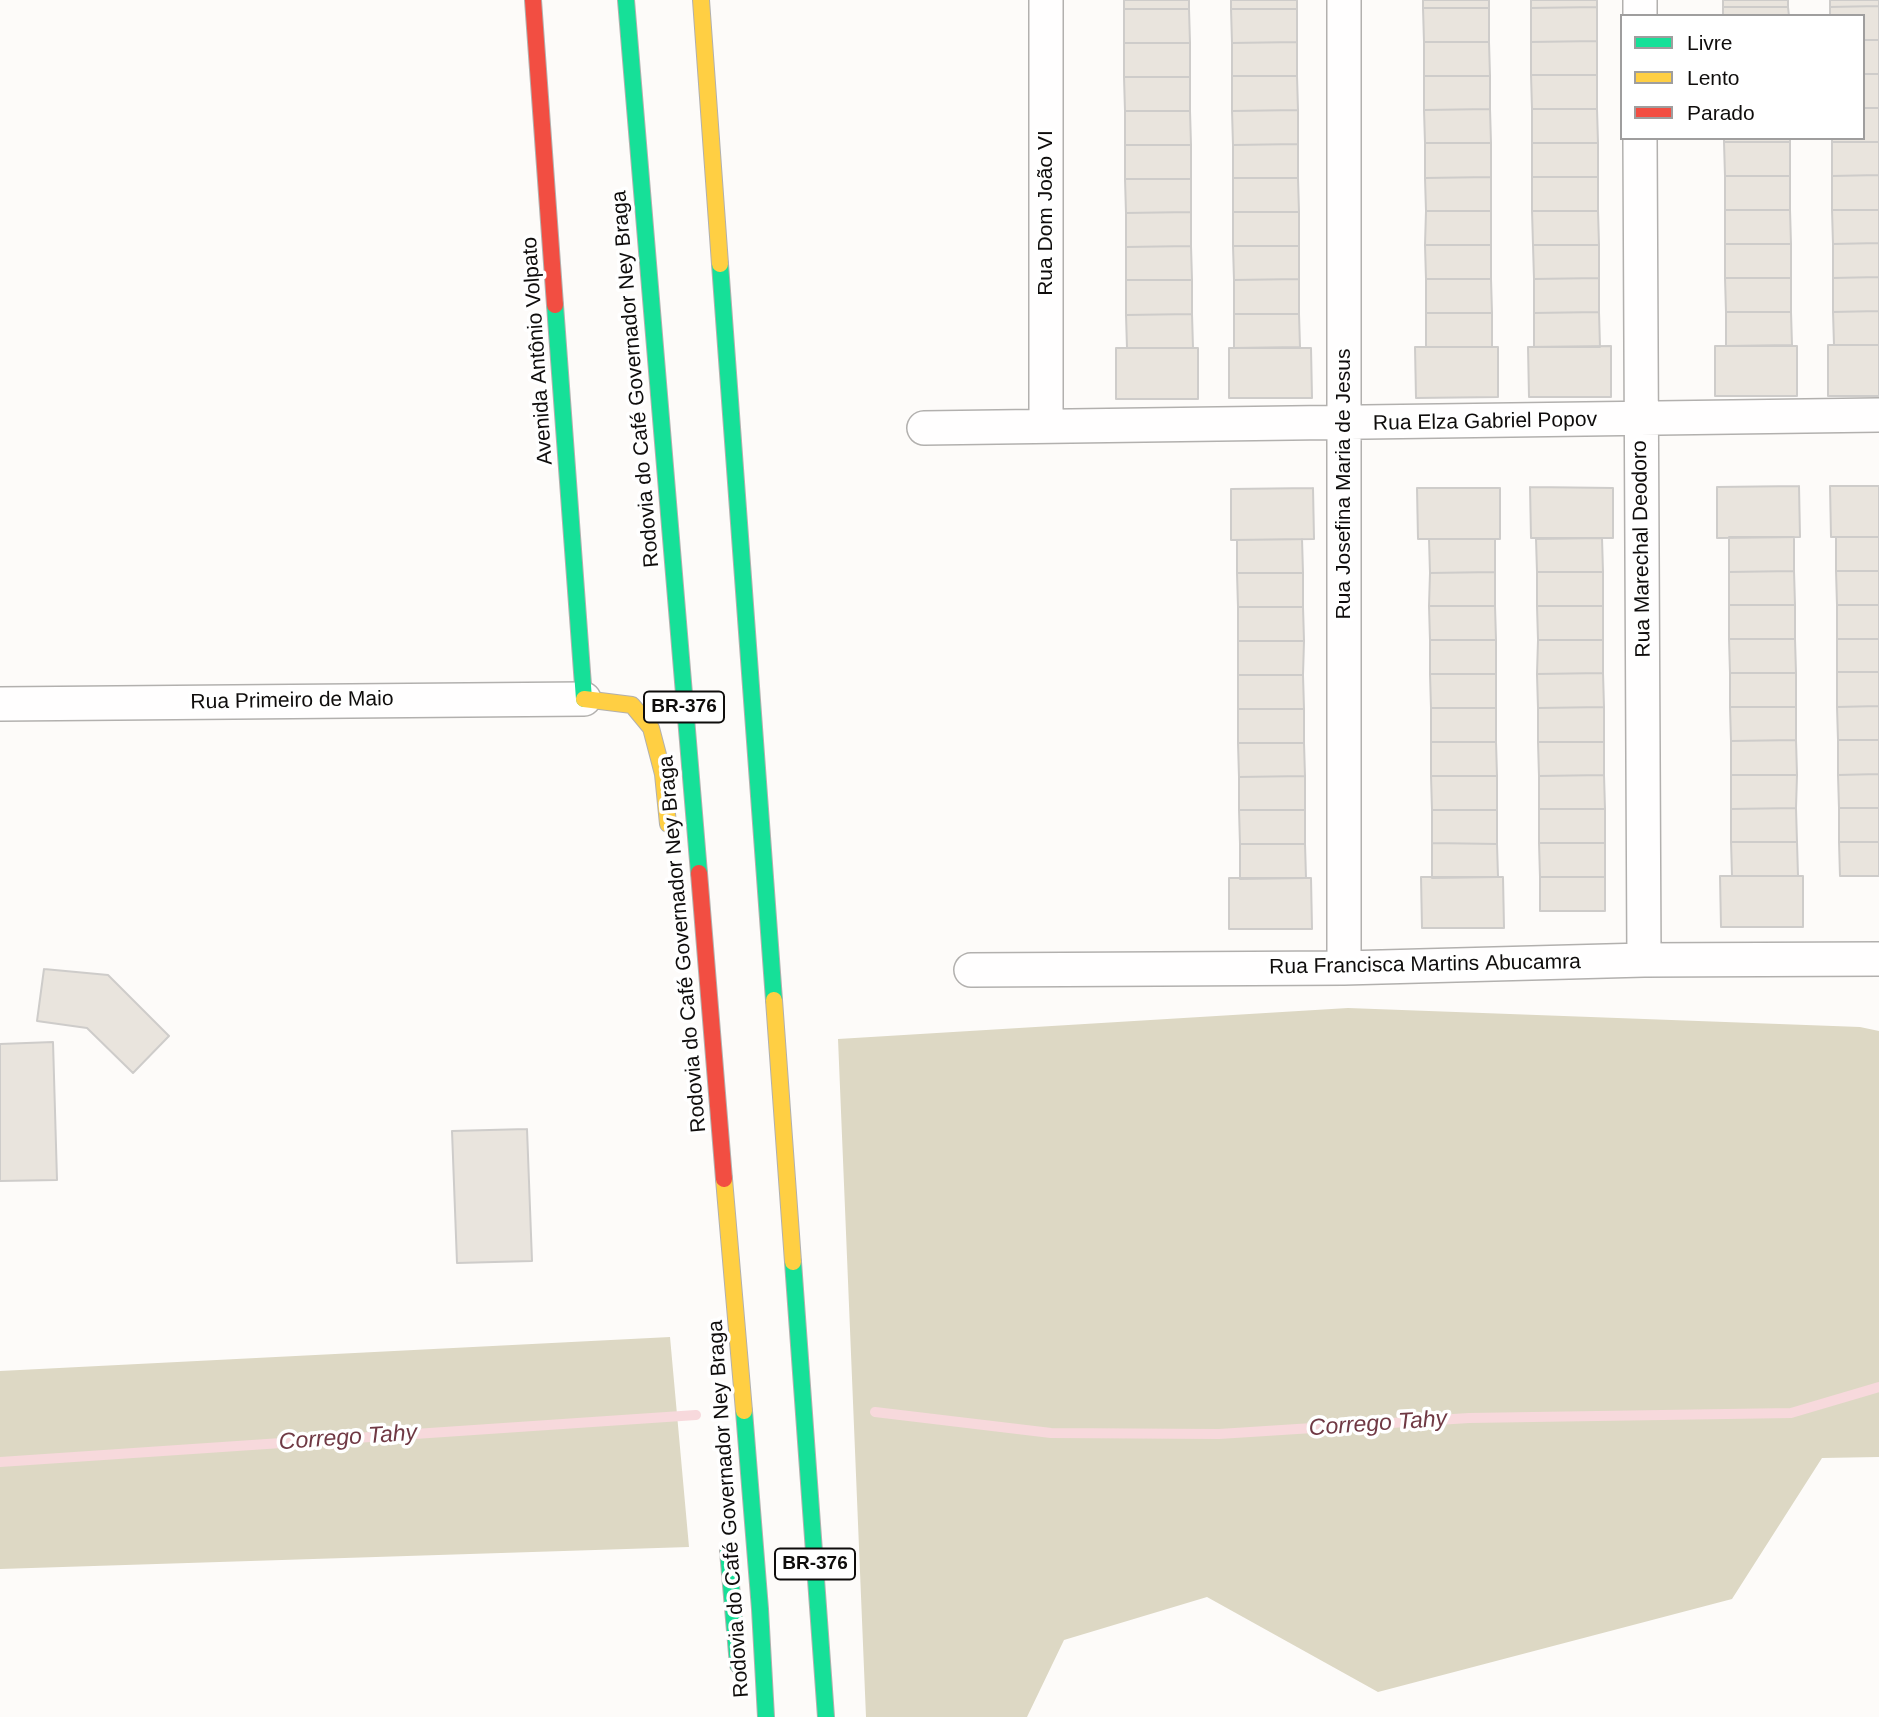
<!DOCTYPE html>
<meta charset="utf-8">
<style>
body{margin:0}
#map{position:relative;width:1879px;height:1717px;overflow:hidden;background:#fdfbf9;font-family:Arial,sans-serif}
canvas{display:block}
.legend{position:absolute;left:1620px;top:14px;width:245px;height:126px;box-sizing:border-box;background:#fff;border:2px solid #9f9e9e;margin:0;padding:9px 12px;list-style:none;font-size:21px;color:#0f0d0c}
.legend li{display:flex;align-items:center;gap:14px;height:35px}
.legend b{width:35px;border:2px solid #9f9e9e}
</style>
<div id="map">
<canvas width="1879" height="1717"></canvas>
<ul class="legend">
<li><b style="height:9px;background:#16e098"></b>Livre</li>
<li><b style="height:9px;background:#ffcf43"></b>Lento</li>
<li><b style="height:9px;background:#f24e42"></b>Parado</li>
</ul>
</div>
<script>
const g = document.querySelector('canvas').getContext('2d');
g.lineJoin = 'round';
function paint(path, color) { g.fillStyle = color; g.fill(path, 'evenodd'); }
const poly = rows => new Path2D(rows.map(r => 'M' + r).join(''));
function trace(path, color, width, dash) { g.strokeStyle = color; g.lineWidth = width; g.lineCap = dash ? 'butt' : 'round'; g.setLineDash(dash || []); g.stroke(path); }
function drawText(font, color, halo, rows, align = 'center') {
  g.font = font + ' Arial,sans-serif'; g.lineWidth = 7; g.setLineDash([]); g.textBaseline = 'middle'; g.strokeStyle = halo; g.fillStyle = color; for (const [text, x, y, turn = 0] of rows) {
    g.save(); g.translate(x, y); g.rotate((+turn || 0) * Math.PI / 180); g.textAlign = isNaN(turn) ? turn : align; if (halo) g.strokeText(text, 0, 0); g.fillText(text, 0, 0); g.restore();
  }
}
paint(poly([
 [1348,1008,1860,1027,1879,1031,1879,1457,1822,1458,1732,1599,1378,1692,1207,1597,1064,1640,1027,1717,866,1717,838,1039],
 [670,1337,689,1547,0,1569,0,1371]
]), '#ddd8c4');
trace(poly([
 [875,1412,1051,1433,1219,1434,1469,1418,1791,1413,1879,1387],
 [0,1462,696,1415]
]), '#f7d9dc', 10);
const building = poly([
 [1124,0,1189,0,1189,9,1124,9,1124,0],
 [1231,0,1297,0,1297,9,1231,9,1231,0],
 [1423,0,1489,0,1489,8,1423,8,1423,0],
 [1531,0,1597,0,1597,7,1531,8,1531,0],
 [1723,0,1788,0,1788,7,1723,7,1723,0],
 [1830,0,1879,0,1879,6,1830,7,1830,0],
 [1879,6,1879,40,1863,40,1863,16,1830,16,1830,7,1879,6],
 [1597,7,1597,41,1531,42,1531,8,1597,7],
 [1723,7,1788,7,1789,16,1723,16,1723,7],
 [1423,8,1489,8,1489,42,1424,42,1423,8],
 [1124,9,1189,9,1190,43,1124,43,1124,9],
 [1231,9,1297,9,1297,42,1232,43,1231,9],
 [1863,40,1879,40,1879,74,1863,74,1863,40],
 [1597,41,1597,75,1531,75,1531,42,1597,41],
 [1297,42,1297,76,1232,76,1232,43,1297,42],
 [1424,42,1489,42,1490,76,1424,76,1424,42],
 [1124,43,1190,43,1190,77,1124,77,1124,43],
 [1863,74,1879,74,1879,108,1863,108,1863,74],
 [1531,75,1597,75,1597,109,1532,109,1531,75],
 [1232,76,1297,76,1298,110,1232,111,1232,76],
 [1424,76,1490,76,1490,109,1424,110,1424,76],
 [1124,77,1190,77,1190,111,1125,111,1124,77],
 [1863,108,1879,108,1879,142,1832,142,1832,138,1863,138,1863,108],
 [1490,109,1491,143,1425,143,1424,110,1490,109],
 [1532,109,1597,109,1598,143,1532,143,1532,109],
 [1298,110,1298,144,1233,145,1232,111,1298,110],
 [1125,111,1190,111,1191,145,1125,145,1125,111],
 [1724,138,1790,138,1790,142,1724,142,1724,138],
 [1724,142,1790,142,1790,176,1725,176,1724,142],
 [1832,142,1879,142,1879,175,1832,176,1832,142],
 [1425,143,1491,143,1491,177,1425,178,1425,143],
 [1532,143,1598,143,1598,177,1532,177,1532,143],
 [1298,144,1298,178,1233,178,1233,145,1298,144],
 [1125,145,1191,145,1191,179,1125,179,1125,145],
 [1879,175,1879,210,1832,210,1832,176,1879,175],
 [1725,176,1790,176,1790,210,1725,210,1725,176],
 [1491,177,1491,211,1426,211,1425,178,1491,177],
 [1532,177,1598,177,1598,211,1532,211,1532,177],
 [1233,178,1298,178,1299,212,1233,212,1233,178],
 [1125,179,1191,179,1191,212,1126,213,1125,179],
 [1725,210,1790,210,1791,244,1725,244,1725,210],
 [1832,210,1879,210,1879,243,1833,244,1832,210],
 [1426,211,1491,211,1491,245,1425,245,1426,211],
 [1532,211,1598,211,1599,245,1533,245,1532,211],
 [1191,212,1191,246,1126,247,1126,213,1191,212],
 [1233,212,1299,212,1299,246,1233,246,1233,212],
 [1879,243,1879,277,1833,278,1833,244,1879,243],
 [1725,244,1791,244,1791,278,1725,278,1725,244],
 [1425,245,1491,245,1491,279,1426,279,1425,245],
 [1533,245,1599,245,1599,278,1534,279,1533,245],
 [1191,246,1192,280,1126,280,1126,247,1191,246],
 [1233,246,1299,246,1299,279,1234,280,1233,246],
 [1879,277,1879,311,1833,312,1833,278,1879,277],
 [1599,278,1599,312,1534,313,1534,279,1599,278],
 [1725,278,1791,278,1791,312,1726,312,1725,278],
 [1299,279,1299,314,1234,314,1234,280,1299,279],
 [1426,279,1491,279,1492,313,1426,313,1426,279],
 [1126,280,1192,280,1192,314,1126,315,1126,280],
 [1879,311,1879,345,1834,345,1833,312,1879,311],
 [1599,312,1600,347,1534,347,1534,313,1599,312],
 [1726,312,1791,312,1792,345,1726,346,1726,312],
 [1426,313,1492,313,1492,347,1426,347,1426,313],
 [1192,314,1193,348,1127,348,1126,315,1192,314],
 [1234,314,1299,314,1300,347,1234,348,1234,314],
 [1828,345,1879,345,1879,396,1828,396,1828,345],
 [1611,346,1611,397,1529,397,1528,347,1611,346],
 [1715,346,1797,346,1797,396,1715,396,1715,346],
 [1415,347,1498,347,1498,397,1416,398,1415,347],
 [1116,348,1198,348,1198,399,1116,399,1116,348],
 [1229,348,1311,348,1312,398,1229,398,1229,348],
 [1799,486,1800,537,1717,538,1717,487,1799,486],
 [1830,486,1879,486,1879,537,1831,537,1830,486],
 [1530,487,1613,488,1613,538,1531,538,1530,487],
 [1313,488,1314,539,1231,540,1231,489,1313,488],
 [1417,488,1500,488,1500,539,1418,539,1417,488],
 [1729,537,1794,537,1794,571,1729,572,1729,537],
 [1836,537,1879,537,1879,571,1836,571,1836,537],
 [1602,538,1603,572,1537,572,1536,539,1602,538],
 [1302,539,1303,573,1237,573,1237,540,1302,539],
 [1429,539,1495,539,1495,572,1430,573,1429,539],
 [1794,571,1795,605,1729,605,1729,572,1794,571],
 [1836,571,1879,571,1879,605,1837,605,1836,571],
 [1495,572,1495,606,1429,606,1430,573,1495,572],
 [1537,572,1603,572,1603,606,1537,606,1537,572],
 [1237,573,1303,573,1303,607,1238,607,1237,573],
 [1729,605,1795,605,1795,639,1729,639,1729,605],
 [1837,605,1879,605,1879,639,1837,639,1837,605],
 [1429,606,1495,606,1496,640,1430,640,1429,606],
 [1537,606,1603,606,1603,640,1538,640,1537,606],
 [1238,607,1303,607,1304,641,1238,641,1238,607],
 [1729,639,1795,639,1796,673,1730,673,1729,639],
 [1837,639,1879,639,1879,672,1837,672,1837,639],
 [1430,640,1496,640,1496,674,1430,674,1430,640],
 [1538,640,1603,640,1603,673,1537,674,1538,640],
 [1238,641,1304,641,1303,675,1238,675,1238,641],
 [1837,672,1879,672,1879,706,1837,707,1837,672],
 [1603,673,1604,707,1538,708,1537,674,1603,673],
 [1730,673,1796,673,1796,707,1730,707,1730,673],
 [1430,674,1496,674,1496,708,1431,708,1430,674],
 [1238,675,1303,675,1304,709,1238,709,1238,675],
 [1879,706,1879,740,1838,740,1837,707,1879,706],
 [1604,707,1604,742,1538,742,1538,708,1604,707],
 [1730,707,1796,707,1796,740,1731,741,1730,707],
 [1431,708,1496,708,1496,742,1431,742,1431,708],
 [1238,709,1304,709,1304,743,1238,743,1238,709],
 [1796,740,1797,775,1731,775,1731,741,1796,740],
 [1838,740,1879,740,1879,774,1838,775,1838,740],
 [1431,742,1496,742,1497,776,1431,776,1431,742],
 [1538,742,1604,742,1604,775,1539,776,1538,742],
 [1238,743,1304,743,1305,776,1239,777,1238,743],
 [1879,774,1879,808,1839,808,1838,775,1879,774],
 [1604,775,1605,809,1539,809,1539,776,1604,775],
 [1731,775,1797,775,1796,808,1731,809,1731,775],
 [1305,776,1305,810,1239,810,1239,777,1305,776],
 [1431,776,1497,776,1497,810,1432,810,1431,776],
 [1796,808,1797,842,1731,842,1731,809,1796,808],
 [1839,808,1879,808,1879,842,1839,842,1839,808],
 [1539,809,1605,809,1605,843,1539,843,1539,809],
 [1239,810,1305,810,1305,844,1240,844,1239,810],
 [1432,810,1497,810,1497,844,1432,843,1432,810],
 [1731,842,1797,842,1798,876,1732,876,1731,842],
 [1839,842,1879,842,1879,876,1840,876,1839,842],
 [1432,843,1497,844,1498,877,1432,878,1432,843],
 [1539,843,1605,843,1605,877,1540,877,1539,843],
 [1240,844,1305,844,1306,878,1240,879,1240,844],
 [1720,876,1803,876,1803,927,1721,927,1720,876],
 [1421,877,1503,877,1504,928,1422,928,1421,877],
 [1540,877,1605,877,1605,911,1540,911,1540,877],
 [1229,878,1311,878,1312,929,1229,929,1229,878],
 [44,969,108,975,169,1036,133,1073,87,1028,37,1021,44,969],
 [53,1042,57,1180,0,1181,0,1044,53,1042],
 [527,1129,532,1261,457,1263,452,1131,527,1129]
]);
paint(building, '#e9e4dd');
trace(building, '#ceccca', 2);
const street = poly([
 [1046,0,1046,426],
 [1640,0,1640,16],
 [1640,138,1644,960],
 [924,428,1879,415],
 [0,704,584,699],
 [1344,968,1344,0],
 [971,970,1344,968,1644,960,1879,959]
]);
const fast = poly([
 [626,0,699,873],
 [720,264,774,1000],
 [555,305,584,699],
 [793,1262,826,1717],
 [744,1411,760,1609,766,1717],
 [728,1551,738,1665]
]);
const slow = poly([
 [701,0,720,264],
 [584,699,632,705,651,728,663,774,668,824],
 [774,1000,793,1262],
 [724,1179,744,1411]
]);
const jam = poly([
 [533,0,555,305],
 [699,873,724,1179]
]);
trace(street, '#b2b0ae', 36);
trace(fast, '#b2b0ae', 18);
trace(slow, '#b2b0ae', 18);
trace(jam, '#b2b0ae', 18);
trace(street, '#fffefe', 33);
trace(fast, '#16e098', 16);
trace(slow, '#ffcf43', 16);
trace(jam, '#f24e42', 16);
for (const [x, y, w] of [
 [684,707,80],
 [815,1564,80]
]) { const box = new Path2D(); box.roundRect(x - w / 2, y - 15.5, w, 31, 5); g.fillStyle = '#fff'; g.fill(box); trace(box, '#0f0d0c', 2); }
drawText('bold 19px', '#0f0d0c', null, [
 ["BR-376",684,707],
 ["BR-376",815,1564]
]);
drawText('21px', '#0f0d0c', '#fff', [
 ["Rua Dom João VI",1046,213,-90],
 ["Avenida Antônio Volpato",538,351,-94],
 ["Rodovia do Café Governador Ney Braga",636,379,-95],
 ["Rua Elza Gabriel Popov",1485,422,-1],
 ["Rua Josefina Maria de Jesus",1344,484,-90],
 ["Rua Marechal Deodoro",1642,549,-91],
 ["Rua Primeiro de Maio",292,701,-1],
 ["Rodovia do Café Governador Ney Braga",683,944,-95],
 ["Rua Francisca Martins Abucamra",1425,965,-1],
 ["Rodovia do Café Governador Ney Braga",729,1509,-94]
]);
drawText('italic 23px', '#703944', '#fff', [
 ["Corrego Tahy",1378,1424,-4],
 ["Corrego Tahy",348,1438,-4]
]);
</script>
